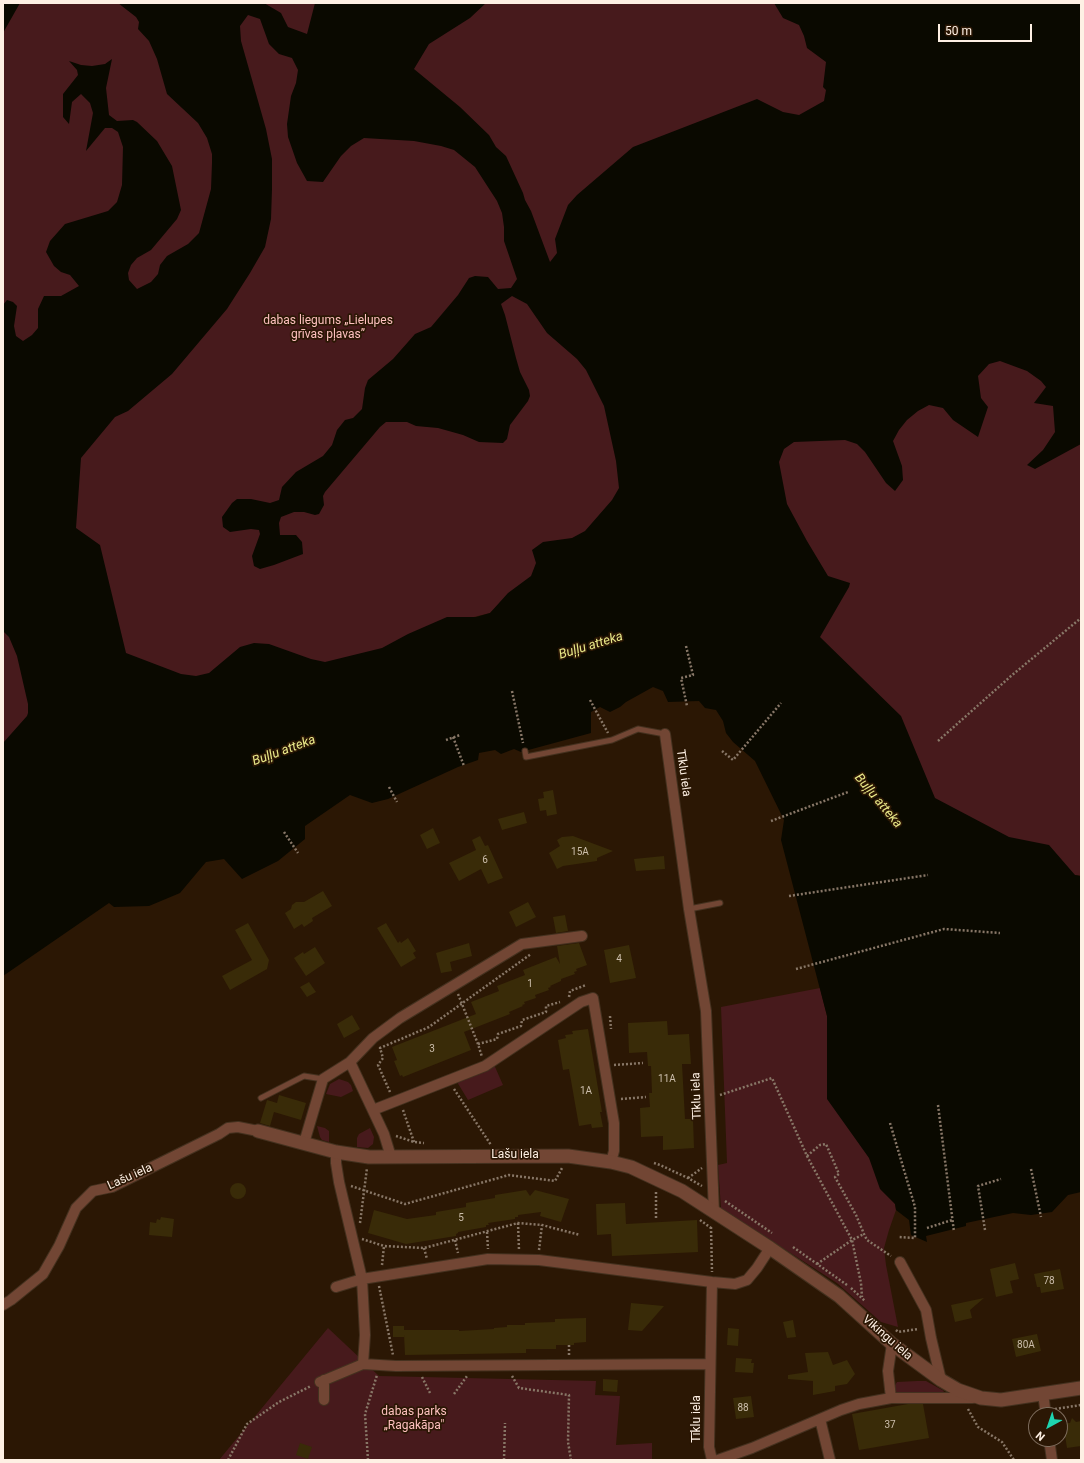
<!DOCTYPE html>
<meta charset="utf-8">
<style>
body{margin:0}
#map{position:relative;width:1084px;height:1463px;overflow:hidden;background:#2b1704;font-family:Roboto,sans-serif}
canvas{display:block}
.frame{position:absolute;inset:0;border:4px solid #fef0e4;pointer-events:none}
.north{position:absolute;left:1028px;top:1407px;width:40px;height:40px;box-sizing:border-box;background:#2b1704;border:1px solid #7f6e5e;border-radius:50%;rotate:220deg;font-size:11px;font-weight:700;line-height:16px;text-align:center;color:#fef0e4}
.north::after{content:'';display:block;margin:auto;width:14px;height:18px;background:#1ed5b0;clip-path:polygon(50% 0,100% 100%,50% 72%,0 100%)}
.scale{position:absolute;left:938px;top:24px;width:94px;height:18px;box-sizing:border-box;border:2px solid #fef0e4;border-top:0;padding-left:5px;font-size:12px;line-height:14px;white-space:nowrap;color:#fef0e4;-webkit-text-stroke:3px #2b1704;paint-order:stroke}
</style>
<div id="map">
<canvas width="1084" height="1463"></canvas>
<div class="frame"></div>
<div class="north">N</div>
<div class="scale">50 m</div>
</div>
<script>
const g = document.querySelector('canvas').getContext('2d');
g.lineJoin = 'round';
function paint(path, color) { g.fillStyle = color; g.fill(path, 'evenodd'); }
const poly = rows => new Path2D(rows.map(r => 'M' + r).join(''));
function trace(path, color, width, dash) { g.strokeStyle = color; g.lineWidth = width; g.lineCap = dash ? 'butt' : 'round'; g.setLineDash(dash || []); g.stroke(path); }
function drawText(font, color, halo, rows, align = 'center') {
  g.font = font + ' Roboto,sans-serif'; g.lineWidth = 3.5; g.setLineDash([]); g.textBaseline = 'middle'; g.strokeStyle = halo; g.fillStyle = color; for (const [text, x, y, turn = 0] of rows) {
    g.save(); g.translate(x, y); g.rotate((+turn || 0) * Math.PI / 180); g.textAlign = isNaN(turn) ? turn : align; if (halo) g.strokeText(text, 0, 0); g.fillText(text, 0, 0); g.restore();
  }
}
paint(poly([
 [3,3,1081,3,1081,876,930,850,779,576,497,606,490,613,474,617,3,848],
 [820,988,827,1016,827,1098,836,1098,895,1204,896,1210,889,1230,884,1248,886,1265,898,1327,881,1322,837,1283,721,1208,718,1165,727,1163,721,1007],
 [492,1060,503,1085,468,1100,454,1077],
 [339,1079,348,1082,351,1085,353,1091,341,1097,326,1094,330,1084],
 [317,1126,325,1128,329,1131,329,1142,322,1140,320,1137],
 [370,1128,374,1137,373,1144,368,1148,357,1147,357,1138,359,1134],
 [328,1328,379,1376,596,1381,595,1395,620,1396,616,1445,652,1443,652,1460,219,1460],
 [917,1381,926,1381,944,1391,942,1394,899,1394,893,1389,897,1382]
]), '#471a1c');
paint(poly([
 [3,3,20,3,3,33],
 [118,3,264,3,281,13,288,27,307,34,315,3,486,3,470,18,429,44,414,69,460,107,489,135,496,147,506,156,523,193,525,200,531,211,550,262,557,253,555,239,568,205,577,195,633,147,757,99,783,112,799,115,824,101,826,90,823,87,826,62,807,48,804,36,799,25,783,18,774,3,1081,3,1081,444,1035,469,1027,465,1043,450,1055,432,1053,406,1034,403,1046,387,1041,381,1027,371,1000,361,989,364,978,376,981,398,988,407,978,437,953,420,943,408,929,405,918,411,907,420,899,430,893,441,902,466,903,480,895,491,886,483,865,452,857,444,845,440,794,442,784,449,779,462,787,504,807,541,828,576,850,583,849,587,820,637,901,716,935,798,1009,837,1049,845,1075,875,1081,876,1081,1192,1068,1195,1052,1212,1031,1215,1013,1213,966,1223,966,1226,926,1236,927,1242,911,1235,909,1220,896,1210,895,1204,880,1189,869,1158,827,1099,827,1016,781,840,784,820,755,761,733,742,726,733,723,721,716,710,705,708,699,701,668,702,663,691,653,687,626,702,620,707,610,712,600,707,591,712,591,733,521,752,514,749,501,754,495,750,479,753,478,760,458,767,388,799,372,803,350,795,305,826,305,839,278,861,242,879,224,859,206,862,180,893,149,906,114,907,109,903,3,976,3,743,27,716,28,713,28,704,17,656,9,637,3,631,3,305,7,300,13,302,17,306,14,326,16,336,23,341,32,335,38,328,38,309,44,296,61,296,79,286,70,275,61,272,54,266,46,252,50,241,65,224,108,211,117,202,122,185,123,147,118,132,112,128,105,128,86,151,93,113,90,103,81,94,72,102,69,124,63,117,63,94,78,75,77,70,69,61,81,65,92,66,105,64,112,59,106,88,109,115,117,121,133,120,137,122,157,141,172,166,181,210,177,219,151,250,137,258,131,265,128,273,129,280,137,289,151,282,158,274,160,265,167,256,188,244,199,233,211,189,212,163,212,154,207,138,198,123,167,94,157,59,149,41,138,29,139,22,136,17],
 [248,15,260,19,269,44,279,54,292,58,298,70,296,83,291,96,287,124,288,137,297,163,307,181,323,182,341,156,351,146,364,138,414,141,441,146,454,150,475,167,497,201,502,213,504,227,504,241,517,279,511,288,498,289,488,277,475,276,469,278,458,295,431,327,415,334,393,359,368,380,365,388,362,409,353,418,345,420,337,430,332,445,323,456,296,472,282,487,279,500,270,503,251,499,237,499,232,503,222,517,223,527,230,532,251,529,259,530,260,534,252,556,254,566,260,569,274,565,303,554,302,542,296,535,280,535,279,523,281,517,294,512,304,512,315,515,319,514,324,505,323,496,325,492,380,427,386,422,407,422,416,426,438,428,463,435,479,442,503,443,507,439,510,425,528,401,530,396,529,390,520,372,516,358,505,315,501,304,512,296,527,304,547,333,577,359,586,370,604,406,616,461,619,488,612,500,585,531,572,538,543,542,532,550,536,563,531,576,508,593,490,613,476,617,447,617,408,634,382,648,325,662,311,659,269,644,254,643,240,647,209,673,196,676,181,674,126,653,100,545,76,528,81,458,115,417,128,411,172,374,227,309,250,273,265,247,271,219,272,189,272,159,266,129,241,41,240,26]
]), '#0a0900');
paint(poly([
 [553,790,557,814,547,816,546,810,540,811,538,799,544,798,543,792],
 [524,812,527,823,502,830,498,819],
 [433,828,440,843,427,849,420,835],
 [480,836,485,846,488,845,503,878,488,884,481,869,459,881,449,863,476,850,472,840],
 [573,836,613,851,597,858,597,861,563,866,557,869,549,853,560,846,557,840,562,837],
 [664,856,665,869,636,871,634,859],
 [323,891,332,906,312,918,313,921,304,927,302,924,294,929,285,913,291,909,292,905,296,902,304,902],
 [528,902,536,917,516,927,509,912],
 [565,915,568,931,556,933,553,917],
 [248,923,269,960,267,969,230,990,222,976,252,960,235,930],
 [386,923,398,943,400,941,401,943,408,938,416,951,413,953,416,958,401,967,377,928],
 [469,943,472,956,450,962,452,971,441,973,436,953],
 [579,943,587,965,576,969,577,971,574,972,575,974,561,979,561,981,550,986,551,987,548,988,549,990,535,995,536,998,524,1002,525,1004,522,1005,523,1006,509,1012,510,1014,464,1032,471,1050,403,1077,402,1075,400,1076,394,1061,397,1060,392,1047,476,1014,471,1002,499,991,497,986,525,975,523,970,556,957,560,964,557,946],
 [629,945,636,978,610,983,604,950],
 [315,947,325,963,306,976,294,958,303,952,304,954],
 [309,982,316,992,307,997,300,987],
 [352,1015,360,1029,344,1038,337,1024],
 [667,1021,668,1035,689,1034,691,1064,682,1064,685,1119,693,1119,694,1148,663,1150,663,1136,641,1137,640,1108,650,1107,649,1093,652,1093,651,1066,648,1066,647,1052,629,1053,628,1023],
 [588,1029,602,1112,600,1112,603,1127,592,1128,591,1124,579,1126,569,1069,563,1070,558,1040,566,1038,565,1035,573,1034,572,1031],
 [279,1095,306,1103,301,1120,274,1112,270,1126,260,1123,267,1100,277,1103],
 '230 1191a8 8 0 1 1 16 0a8 8 0 1 1-16 0Z',
 [526,1190,530,1196,535,1190,569,1199,561,1222,540,1216,541,1212,518,1215,518,1217,515,1217,515,1219,488,1223,489,1225,486,1225,486,1227,458,1232,458,1233,456,1234,456,1236,406,1244,368,1233,374,1210,407,1219,436,1215,436,1212,466,1207,466,1203,495,1198,495,1195],
 [625,1203,626,1224,697,1220,698,1252,612,1256,611,1234,597,1235,596,1204],
 [161,1217,174,1219,172,1237,149,1235,150,1222,156,1223,157,1219,160,1220],
 [1015,1263,1019,1279,1010,1281,1013,1293,996,1297,990,1269],
 [1060,1269,1064,1289,1041,1293,1040,1287,1037,1287,1034,1274],
 [984,1298,970,1310,972,1318,955,1322,951,1305],
 [631,1303,664,1306,642,1331,628,1330],
 [586,1318,586,1342,574,1343,574,1345,556,1345,556,1349,526,1349,526,1353,405,1355,404,1334,404,1337,393,1337,393,1326,404,1326,404,1330,459,1330,459,1331,494,1329,494,1328,507,1327,507,1325,525,1325,525,1323,555,1322,555,1319],
 [793,1320,796,1337,787,1338,783,1322],
 [728,1328,739,1329,738,1346,727,1345],
 [1037,1334,1041,1351,1016,1357,1012,1339],
 [828,1352,833,1365,847,1360,855,1374,847,1384,835,1386,835,1391,813,1395,813,1381,788,1379,788,1375,808,1372,805,1353],
 [736,1358,752,1359,751,1363,754,1363,753,1373,735,1372],
 [603,1379,618,1380,617,1392,603,1391],
 [751,1396,754,1417,736,1419,733,1398],
 [908,1404,923,1404,929,1438,859,1450,852,1414],
 [1072,1418,1076,1422,1081,1421,1081,1446,1067,1448,1064,1429,1068,1428,1067,1423,1070,1423],
 [300,1443,312,1447,308,1459,296,1455]
]), '#392b08');
const service = poly([
 [525,751,526,757,612,740,638,729,665,734],
 [689,909,720,903],
 [261,1098,304,1076,323,1079]
]);
const minor = poly([
 [665,734,689,909,706,1011,714,1213],
 [350,1062,384,1134,391,1157],
 [373,1110,485,1066,581,1002,593,998,614,1123,614,1151,611,1162],
 [304,1143,323,1079,350,1062,373,1038,400,1018,522,944,582,936],
 [336,1152,336,1163,339,1182,362,1279,365,1335,363,1364,396,1366,710,1364],
 [900,1262,926,1310,931,1338,941,1380],
 [336,1287,362,1279,488,1259,539,1260,712,1282,735,1284,747,1280,757,1268,770,1248],
 [3,1305,11,1300,43,1274,59,1246,76,1208,93,1191,112,1187,219,1134,228,1128,238,1127,258,1131],
 [320,1382,363,1364],
 [1043,1394,1046,1415],
 [891,1398,888,1371,892,1344],
 [324,1400,324,1380],
 [820,1419,830,1460],
 [1049,1439,1052,1460],
 [712,1460,709,1447,712,1282],
 [718,1460,752,1448,841,1410,859,1404,891,1398,973,1398]
]);
const tertiary = poly([
 [258,1131,336,1152,369,1157,568,1156,611,1162,631,1167,682,1191,770,1248,839,1296,892,1344,941,1380,958,1390,981,1398,1001,1400,1081,1388]
]);
trace(service, '#44311f', 7);
trace(minor, '#44311f', 12);
trace(tertiary, '#44311f', 15);
trace(poly([
 [686,646,693,675,681,678,687,706],
 [512,691,523,743],
 [590,700,608,733],
 [453,737,464,766],
 [446,740,460,735],
 [938,741,1011,676,1081,618],
 [722,751,733,760,781,703],
 [389,787,397,802],
 [771,821,848,792],
 [284,832,298,853],
 [789,896,928,875],
 [796,969,944,929,1000,933],
 [458,994,478,1044,482,1057],
 [569,997,570,991,586,985],
 [610,1016,611,1029],
 [478,1044,497,1039,498,1034,521,1026,522,1020,546,1012,546,1006,560,1002],
 [614,1065,643,1063],
 [454,1089,491,1145],
 [390,1092,378,1065,383,1058,380,1048,429,1027,531,954],
 [720,1095,772,1078,807,1156,852,1240,861,1283,862,1297],
 [621,1099,646,1097],
 [938,1105,954,1232],
 [403,1110,414,1142],
 [890,1123,915,1207,915,1238,899,1237],
 [396,1136,414,1142,424,1143],
 [807,1156,820,1145,826,1144,839,1174,835,1177,856,1215,864,1234,867,1240,891,1256],
 [654,1163,660,1165,688,1178,702,1186],
 [1031,1169,1041,1217],
 [688,1178,702,1168],
 [351,1186,405,1204,509,1175,555,1181,562,1168],
 [725,1201,772,1233],
 [656,1218,656,1192],
 [700,1220,711,1228],
 [360,1223,367,1168],
 [518,1223,519,1250],
 [711,1227,712,1272],
 [927,1228,952,1220],
 [985,1230,978,1186,1001,1179],
 [487,1232,488,1249],
 [362,1239,384,1246,424,1248,518,1223,542,1225,580,1235],
 [455,1240,458,1253],
 [793,1247,847,1285],
 [424,1248,427,1259],
 [539,1250,542,1225],
 [817,1264,852,1240,864,1234],
 [382,1265,384,1246],
 [379,1286,393,1355],
 [851,1288,865,1301],
 [896,1330,898,1332,918,1329],
 [569,1345,569,1355],
 [512,1376,519,1388,569,1395,568,1442,571,1460],
 [422,1377,430,1393],
 [454,1394,467,1376],
 [968,1409,978,1427,1002,1442,1014,1460],
 [1055,1409,1081,1405],
 [228,1460,247,1424,279,1402,311,1386],
 [368,1460,365,1414,377,1375],
 [504,1460,505,1423]
]), '#887767', 2.5, [2, 2]);
trace(service, '#724634', 5);
trace(minor, '#724634', 10);
trace(tertiary, '#724634', 13);
drawText('10px', '#cdbfad', null, [
 ["15A",580,852],
 ["6",485,860],
 ["4",619,959],
 ["1",530,984],
 ["3",432,1049],
 ["11A",667,1079],
 ["1A",586,1091],
 ["5",461,1218],
 ["78",1049,1281],
 ["80A",1026,1345],
 ["88",743,1408],
 ["37",890,1425]
]);
drawText('12px', '#fec1bf', '#2b1704', [
 ["dabas liegums „Lielupes",328,321],
 ["grīvas pļavas”",328,335],
 ["dabas parks",414,1412],
 ["„Ragakāpa\"",414,1426]
]);
drawText('12px', '#fef0e4', '#2b1704', [
 ["Tīklu iela",683,773,82],
 ["Tīklu iela",697,1096,-92],
 ["Lašu iela",515,1155],
 ["Lašu iela",130,1177,-24],
 ["Vikingu iela",887,1338,41],
 ["Tīklu iela",697,1419,-90]
]);
drawText('italic 13px', '#e9e889', '#2b1704', [
 ["Buļļu atteka",591,646,-17],
 ["Buļļu atteka",284,751,-20],
 ["Buļļu atteka",878,801,50]
]);
</script>
